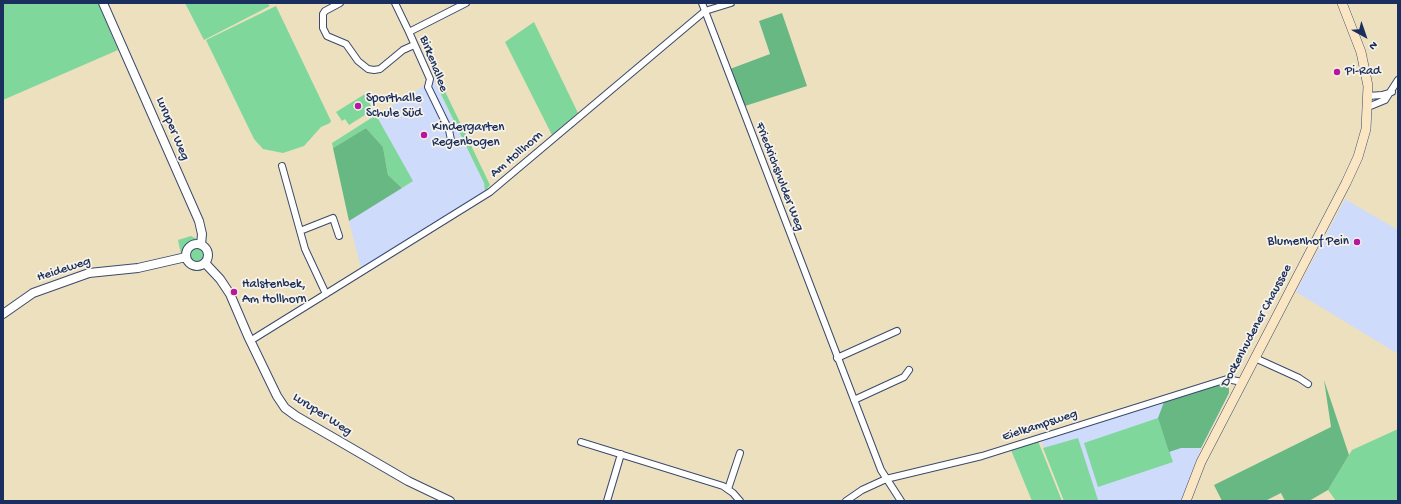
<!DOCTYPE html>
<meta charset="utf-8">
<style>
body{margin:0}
#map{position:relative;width:1401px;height:504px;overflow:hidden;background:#ede0bf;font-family:"Gochi Hand",sans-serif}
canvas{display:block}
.frame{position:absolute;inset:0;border:4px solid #1b2f5e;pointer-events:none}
.north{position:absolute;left:1345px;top:16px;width:40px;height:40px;-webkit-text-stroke:3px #f7f3e8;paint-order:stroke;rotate:140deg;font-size:11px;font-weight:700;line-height:16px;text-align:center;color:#1b2f5e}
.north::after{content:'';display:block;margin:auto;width:14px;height:18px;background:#1b2f5e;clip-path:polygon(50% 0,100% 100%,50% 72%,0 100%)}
</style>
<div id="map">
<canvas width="1401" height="504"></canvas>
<div class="frame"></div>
<div class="north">N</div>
</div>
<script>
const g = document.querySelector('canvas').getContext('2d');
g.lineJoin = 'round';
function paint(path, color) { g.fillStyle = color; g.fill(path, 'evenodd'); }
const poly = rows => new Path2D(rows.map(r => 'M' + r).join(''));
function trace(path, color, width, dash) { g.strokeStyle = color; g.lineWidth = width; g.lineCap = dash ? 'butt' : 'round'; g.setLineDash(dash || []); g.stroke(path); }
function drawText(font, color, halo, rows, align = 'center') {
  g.font = font + ' "Gochi Hand",sans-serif'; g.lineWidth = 3.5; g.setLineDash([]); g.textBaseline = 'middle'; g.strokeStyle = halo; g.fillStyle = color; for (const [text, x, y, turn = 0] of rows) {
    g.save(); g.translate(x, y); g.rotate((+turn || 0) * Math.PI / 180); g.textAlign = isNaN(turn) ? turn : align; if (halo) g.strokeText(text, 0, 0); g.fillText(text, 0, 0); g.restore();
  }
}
paint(poly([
 [434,80,484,183,485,191,361,268,349,221,412,181,376,115],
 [1345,199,1398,230,1398,354,1296,292],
 [1220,384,1229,388,1229,393,1201,448,1181,501,1064,501,1041,441]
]), '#cedbfa');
paint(poly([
 [3,3,98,3,118,50,3,100],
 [185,3,267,3,270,6,204,40],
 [276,6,331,121,330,123,321,127,304,146,283,153,263,149,254,139,206,40],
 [534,22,578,113,552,135,505,42],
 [442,85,490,185,485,191,484,183,438,88],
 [365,94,373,110,349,125,345,119,342,121,336,112],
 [376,115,413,181,402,188,388,175,383,147,366,128,333,148,332,143],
 [191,236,197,239,181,254,178,240],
 '190 255a7 7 0 1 1 14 0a7 7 0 1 1-14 0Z',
 [1158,418,1173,462,1098,487,1084,443],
 [1398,429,1398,501,1336,501,1328,490,1352,450],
 [1078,438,1098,500,1095,501,1064,501,1043,448],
 [1038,441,1062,501,1032,501,1011,450]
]), '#80d79c');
paint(poly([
 [782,13,807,86,745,106,730,69,770,54,759,21],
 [366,128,383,147,388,175,402,188,349,221,333,148],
 [1324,380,1349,455,1328,490,1309,501,1285,501,1281,493,1265,501,1222,501,1214,485,1331,427],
 [1220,384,1229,388,1229,393,1201,448,1181,448,1169,452,1158,418,1164,402]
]), '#68b884');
const minor = poly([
 [340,3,325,11,323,14,323,28,327,36,346,44,358,61,368,69,374,70,380,69,403,50,414,45],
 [395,3,409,32],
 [702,3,881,470,901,501],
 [1368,96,1382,95,1392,92],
 [1368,107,1385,100,1398,80],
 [451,140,449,130,428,87,430,79,409,32,466,3],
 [282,166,305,249,326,294],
 [300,231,333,218,339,236],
 [250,341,490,192,705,11,731,3],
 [837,358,897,331],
 [1255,358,1299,378,1308,384],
 [854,400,904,377,909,370],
 [581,442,723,486,733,493,740,501],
 [728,489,740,453],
 [607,501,621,454],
 [846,501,862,490,886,479,982,456,1227,379,1242,382]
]);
const tertiary = poly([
 [103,3,199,221,202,234,201,245],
 '186 255a11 11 0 1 1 22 0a11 11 0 1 1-22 0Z',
 [205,263,220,279,230,294,248,336,277,396,285,408,296,416,408,481,450,501],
 [3,314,33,293,89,273,138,268,186,257]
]);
const secondary = poly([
 [1186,501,1201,462,1346,183,1358,157,1366,129,1368,86,1361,52,1342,3]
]);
trace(minor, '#3a4a6d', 8);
trace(tertiary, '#3a4a6d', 10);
trace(secondary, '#3a4a6d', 10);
trace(minor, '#fff', 6);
trace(tertiary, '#fff', 8);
trace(secondary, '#fbe6c4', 9);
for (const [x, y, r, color] of [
 [1337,72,4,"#b5179e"],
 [358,106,4,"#b5179e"],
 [424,135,4,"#b5179e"],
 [1357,242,4,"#b5179e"],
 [234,292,4,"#b5179e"]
]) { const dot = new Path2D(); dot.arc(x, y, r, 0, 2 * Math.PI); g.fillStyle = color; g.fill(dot); trace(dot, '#f7f3e8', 1.5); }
drawText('13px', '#1b2f5e', '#f7f3e8', [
 ["Birkenallee",433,64,69],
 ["Luruper Weg",172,129,67],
 ["Am Hollhorn",517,155,-40],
 ["Friedrichshulder Weg",779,177,69],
 ["Heideweg",64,270,-18],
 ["Dockenhudener Chaussee",1257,326,-62],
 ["Luruper Weg",322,415,33],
 ["Eielkampsweg",1040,426,-18]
]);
drawText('13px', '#1b2f5e', '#f7f3e8', [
 ["Pi-Rad",1345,72],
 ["Sporthalle",366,99],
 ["Schule Süd",366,114],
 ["Kindergarten",432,128],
 ["Regenbogen",432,143],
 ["Blumenhof Pein",1349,242,"right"],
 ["Halstenbek,",242,285],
 ["Am Hollhorn",242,300]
], 'left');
</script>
